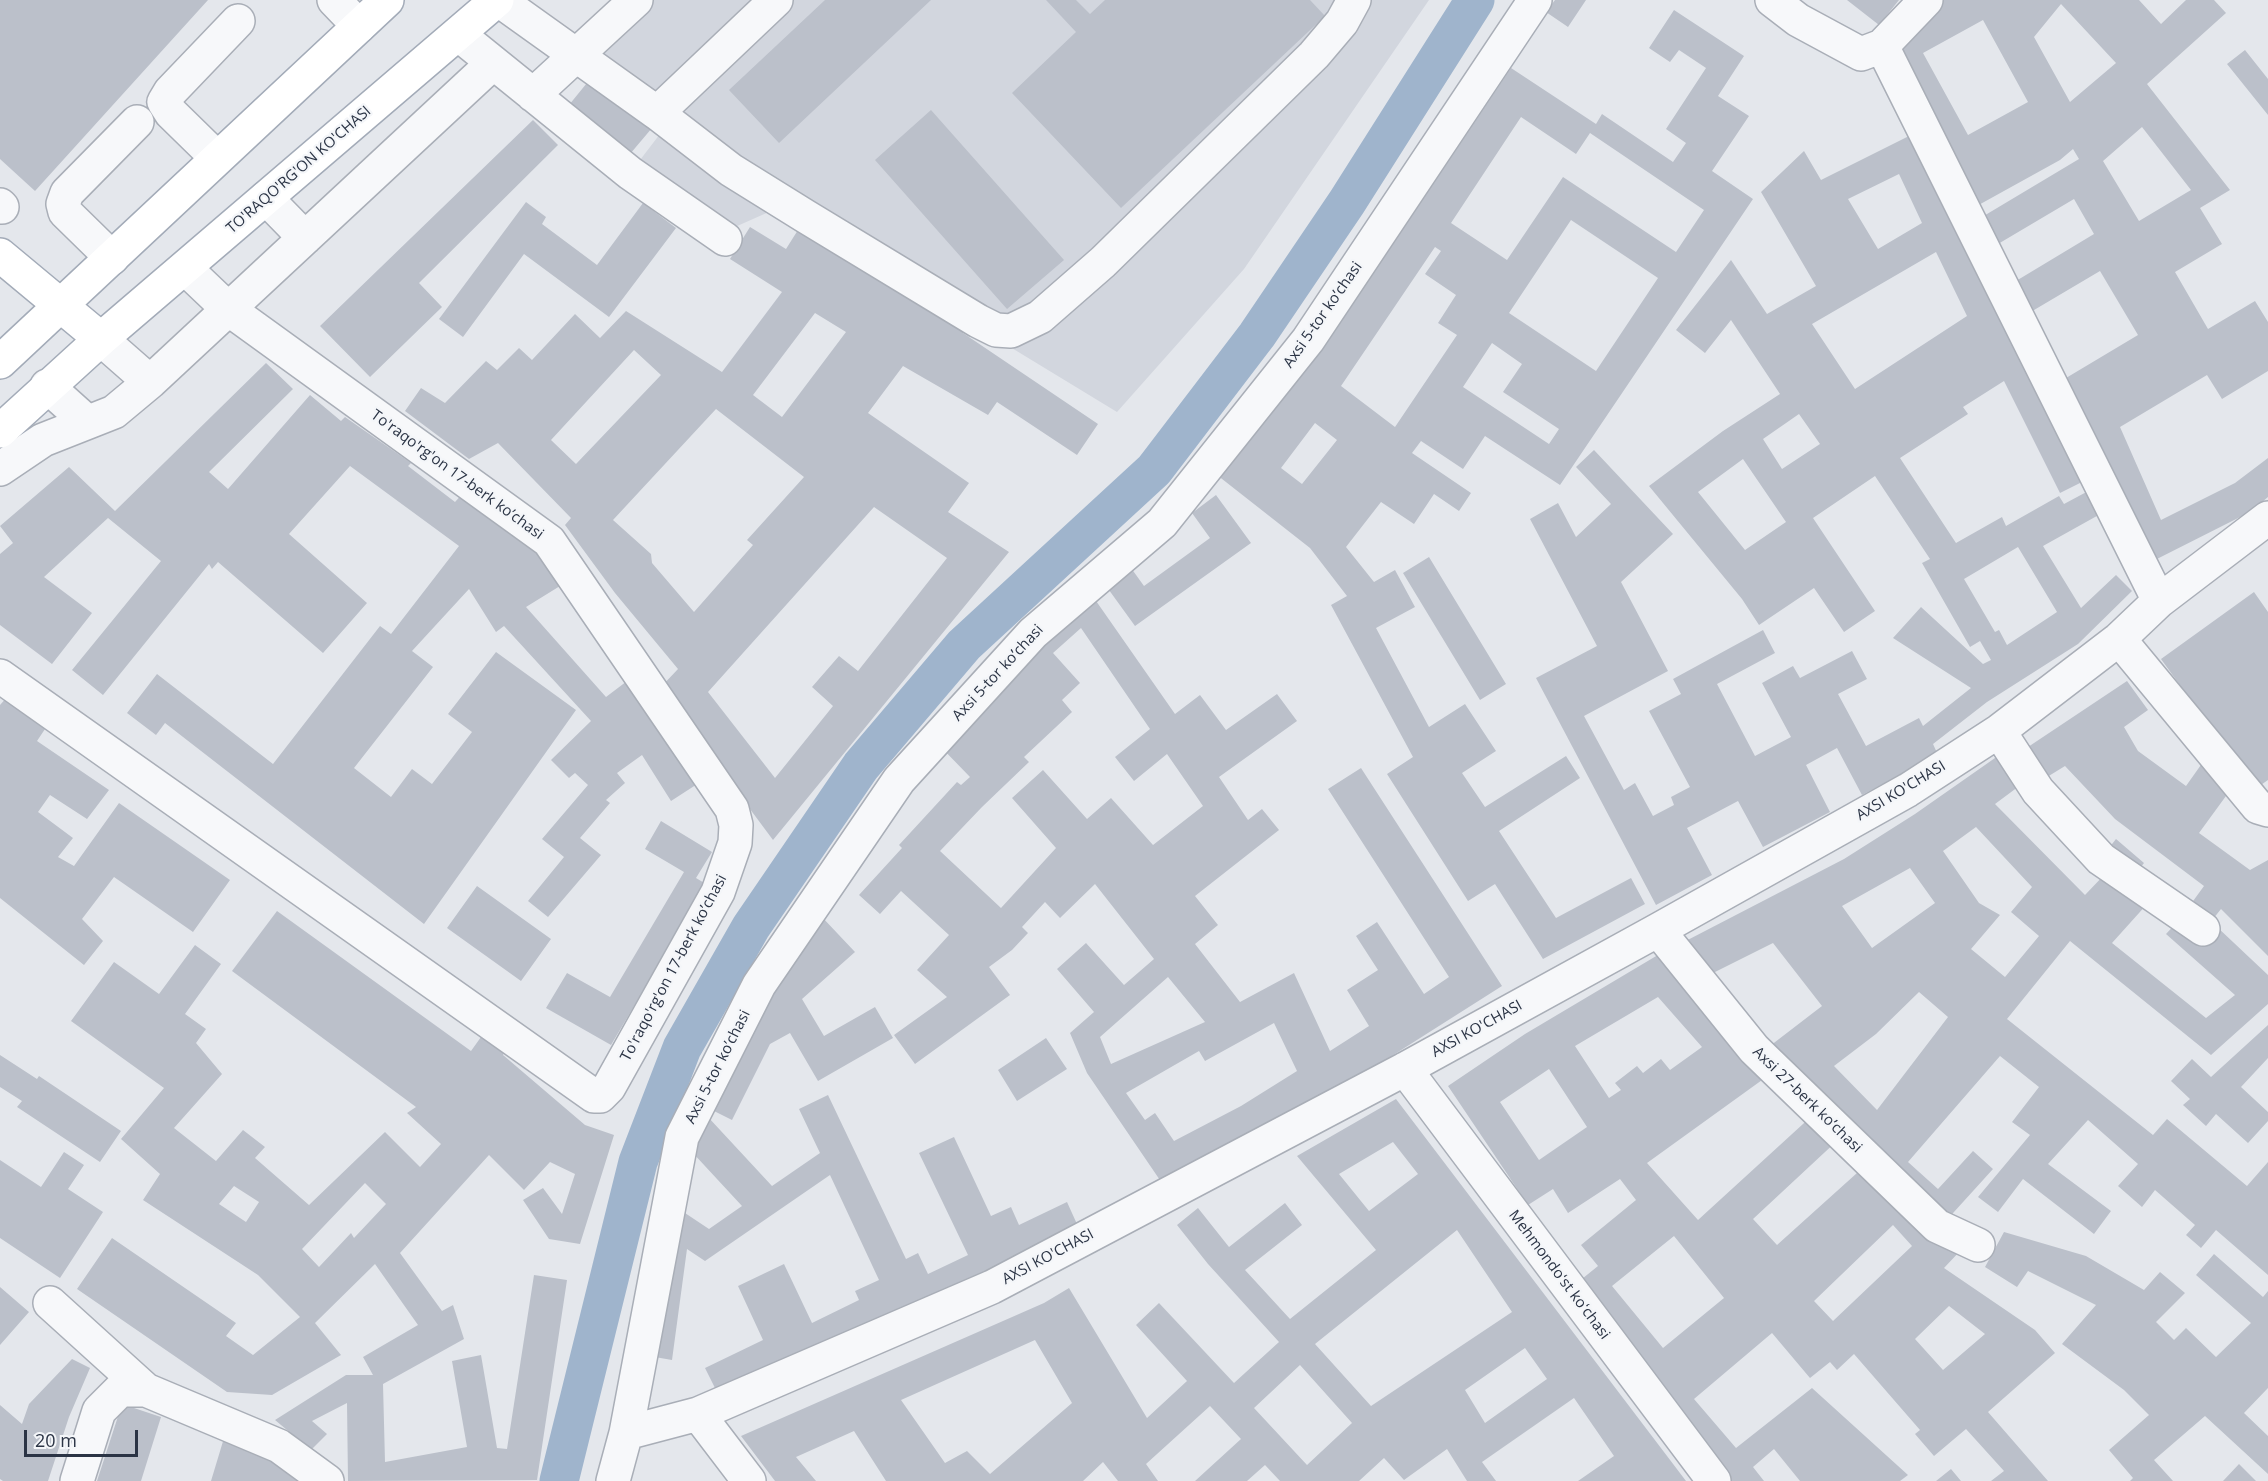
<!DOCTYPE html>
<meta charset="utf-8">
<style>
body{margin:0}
#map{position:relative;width:2268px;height:1481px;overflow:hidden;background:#e4e7ec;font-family:"Open Sans",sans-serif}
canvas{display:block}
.scale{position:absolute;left:24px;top:1430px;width:114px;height:27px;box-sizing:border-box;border:3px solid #2b3445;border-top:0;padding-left:8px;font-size:18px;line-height:21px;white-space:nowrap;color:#2b3445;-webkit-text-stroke:4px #f4f6f9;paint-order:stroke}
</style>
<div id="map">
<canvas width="2268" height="1481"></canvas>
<div class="scale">20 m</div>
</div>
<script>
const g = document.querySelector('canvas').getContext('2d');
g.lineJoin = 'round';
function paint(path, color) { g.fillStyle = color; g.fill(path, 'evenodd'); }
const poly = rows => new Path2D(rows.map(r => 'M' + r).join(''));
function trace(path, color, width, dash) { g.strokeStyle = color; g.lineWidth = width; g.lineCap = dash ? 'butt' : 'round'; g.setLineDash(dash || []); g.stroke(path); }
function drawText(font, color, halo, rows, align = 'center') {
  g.font = font + ' "Open Sans",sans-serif'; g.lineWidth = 4.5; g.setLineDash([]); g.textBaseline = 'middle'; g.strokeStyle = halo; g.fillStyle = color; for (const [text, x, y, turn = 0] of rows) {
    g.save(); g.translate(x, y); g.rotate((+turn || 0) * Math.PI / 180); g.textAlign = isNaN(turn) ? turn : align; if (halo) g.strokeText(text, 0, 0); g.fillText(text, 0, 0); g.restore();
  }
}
paint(poly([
 [649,0,1429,0,1244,269,1117,412,780,207,735,227,637,164,663,130,582,63]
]), '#d2d6de');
trace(poly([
 [559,1481,638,1162,682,1048,751,927,861,766,964,645,1154,470,1257,335,1347,202,1475,0]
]), '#9fb4cc', 39);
paint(poly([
 [0,0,208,0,35,191,0,159],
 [825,0,931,0,779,143,729,90],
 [1046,0,1076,0,1090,14,1105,0,1310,0,1325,16,1121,208,1012,93,1076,32],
 [1555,0,1586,0,1568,27,1546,12],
 [1847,0,1899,0,1879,25],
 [1929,0,2139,0,2161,24,2186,0,2214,0,2226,13,2147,84,2230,190,2200,208,2222,244,2175,272,2208,329,2255,301,2268,322,2268,371,2222,399,2207,375,2120,427,2161,520,2235,483,2268,458,2268,497,2250,512,2147,564,2061,381,2138,335,2100,271,2029,313,2011,284,2094,234,2074,199,1998,244,1982,217,2079,159,2073,149,2060,160,1975,207,1888,43],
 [2061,4,2116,63,2070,102,2034,37],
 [1983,20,2028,102,1968,135,1923,53],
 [2142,127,2191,190,2139,221,2103,161],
 [1674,10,1744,56,1718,96,1749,116,1712,171,1753,199,1560,485,1485,436,1463,469,1421,441,1412,453,1471,493,1459,511,1434,494,1414,524,1381,502,1346,547,1374,582,1395,570,1415,607,1376,628,1429,727,1465,704,1496,751,1462,773,1485,807,1566,756,1580,778,1499,831,1556,918,1631,878,1645,904,1543,959,1495,884,1468,901,1387,774,1413,757,1331,605,1347,596,1310,548,1217,475,1405,213,1411,217,1511,68,1596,124,1602,114,1673,162,1686,143,1666,129,1706,68,1679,50,1670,62,1649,48],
 [1521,117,1576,154,1590,133,1704,210,1676,252,1563,177,1507,260,1451,223],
 [1571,220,1658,278,1596,371,1509,313],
 [1435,247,1441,251,1425,274,1456,295,1438,323,1457,335,1395,427,1341,386],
 [1492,343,1522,364,1503,392,1559,429,1549,444,1463,387],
 [1315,423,1337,440,1302,484,1281,468],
 [2245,50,2268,79,2268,115,2227,64],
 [591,78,652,128,630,154,569,105],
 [931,110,1064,260,1007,309,875,160],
 [533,120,558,145,419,283,442,307,370,377,320,326],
 [1913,134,2086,480,2060,493,2004,381,1963,407,1968,414,1900,458,1956,543,2002,517,2006,526,2059,496,2064,504,2092,489,2104,512,2043,546,2081,608,2116,575,2132,591,2078,644,1987,702,1933,744,1938,755,1862,795,1837,748,1806,765,1830,812,1763,847,1738,801,1687,828,1712,875,1656,905,1536,678,1597,646,1530,519,1558,503,1576,537,1611,504,1576,467,1594,450,1673,534,1621,582,1668,671,1584,716,1624,790,1635,783,1653,816,1674,805,1671,797,1690,787,1649,711,1681,694,1673,679,1763,630,1775,653,1717,684,1755,756,1791,737,1762,683,1793,666,1800,678,1852,651,1867,679,1838,694,1866,746,1919,718,1923,726,1971,688,1893,638,1921,607,1983,664,1991,660,1980,641,1970,647,1922,563,1930,559,1875,476,1813,518,1875,611,1844,632,1814,588,1759,625,1742,599,1649,486,1723,431,1780,394,1731,320,1705,353,1676,330,1731,260,1767,314,1816,286,1761,192,1804,151,1821,180],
 [1899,174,1922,223,1878,249,1848,199],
 [1936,252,1967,316,1855,389,1812,324],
 [1799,414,1820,444,1782,469,1763,439],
 [1743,459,1786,522,1745,550,1698,492],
 [2018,547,2057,612,2007,645,1999,630,1995,632,1964,579],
 [526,202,546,217,542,224,597,265,643,203,676,228,609,317,524,254,463,337,439,319],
 [803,222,968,326,963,333,1098,424,1077,455,997,402,988,415,903,366,868,413,969,483,948,512,1009,552,773,840,660,688,678,669,615,593,565,525,571,518,498,443,469,459,405,411,421,388,445,403,486,361,497,370,519,348,532,360,575,314,600,338,626,311,722,372,782,292,730,259,750,227,786,249],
 [815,313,846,332,782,417,753,395],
 [634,350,661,375,576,464,551,440],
 [716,409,804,477,747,540,753,545,694,612,652,563,651,554,613,520],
 [874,507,947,558,858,671,839,656,812,687,833,706,775,778,708,692],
 [266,363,293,389,209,472,228,489,310,395,341,421,345,417,411,463,408,466,455,502,465,491,526,531,560,586,526,607,606,697,635,675,705,779,671,801,642,755,617,773,625,783,606,800,610,803,580,838,601,855,548,917,528,901,564,857,542,839,588,785,575,773,569,778,551,760,591,721,504,626,496,632,469,589,412,651,433,667,354,768,391,797,412,769,432,784,472,732,448,714,496,652,576,710,424,924,165,723,156,735,127,713,157,674,273,764,380,626,391,634,459,546,350,466,289,534,367,603,323,653,218,562,212,569,209,564,103,695,72,670,161,561,108,518,44,577,92,613,52,664,0,625,0,554,13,543,0,526,69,467,115,511],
 [1216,495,1251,543,1135,626,1101,579,1126,561,1144,586,1210,538,1192,513],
 [1429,557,1506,684,1480,700,1403,573],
 [1087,588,1175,714,1200,695,1226,730,1277,694,1297,721,1219,777,1248,820,1262,809,1279,830,1195,896,1218,925,1195,944,1240,1002,1294,973,1330,1051,1369,1026,1347,990,1378,970,1356,936,1377,922,1424,994,1449,977,1328,789,1361,768,1502,986,1261,1139,1166,1189,1087,1073,1070,1033,1094,1012,1057,969,1086,943,1124,985,1154,959,1095,884,1060,918,1045,902,1022,927,1028,933,1012,950,989,967,1010,995,915,1064,894,1035,947,997,917,970,949,935,901,891,880,914,859,895,902,848,899,845,957,782,961,785,970,777,937,743],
 [1081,628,1150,729,1115,757,1134,781,1167,754,1203,806,1153,845,1111,798,1087,819,1043,770,1012,798,1056,848,1001,908,940,851,982,807,1029,762,1024,757,1072,712,1062,700,1080,683,1053,653],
 [1168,977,1205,1022,1111,1064,1100,1037],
 [1274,1023,1297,1071,1241,1106,1174,1141,1155,1113,1145,1120,1126,1093,1199,1051,1205,1061],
 [2254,592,2268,612,2268,780,2255,789,2161,659],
 [2127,681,2148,710,2124,727,2138,751,2186,786,2203,762,2234,785,2199,833,2250,870,2268,860,2268,956,2221,909,2209,924,2188,908,2204,886,2115,819,2065,766,2039,782,2019,753],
 [8,696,49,723,37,741,109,790,87,819,50,795,38,812,73,838,58,857,74,866,119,803,230,880,193,932,114,877,82,919,103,941,84,965,0,898,0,705],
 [2005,751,2026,781,1995,804,2085,895,2106,873,2148,903,2112,943,2206,1018,2235,995,2166,934,2180,919,2216,926,2268,975,2268,1004,2211,1055,2070,941,2007,1019,2153,1135,2167,1119,2247,1186,2268,1162,2268,1275,2216,1230,2201,1248,2186,1235,2195,1225,2155,1190,2142,1207,2118,1186,2138,1164,2088,1120,2048,1164,2111,1211,2094,1234,2023,1179,1998,1212,1978,1197,2030,1135,2012,1122,2039,1087,2000,1056,1908,1162,1938,1189,1973,1151,1993,1169,1944,1223,1766,1049,1822,1006,1773,943,1703,978,1678,945,1844,859,1915,814],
 [1976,827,2032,887,2011,912,2039,936,2005,977,1971,949,2000,915,1979,903,1943,851],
 [1910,868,1935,903,1872,948,1842,906],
 [1919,992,1948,1017,1877,1110,1834,1066,1876,1034],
 [661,821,712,852,696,878,706,884,611,1045,546,1008,567,973,610,997,684,872,645,849],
 [2116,839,2144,863,2133,877,2105,853],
 [477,886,551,939,521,981,447,928],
 [277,911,471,1051,486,1030,509,1044,503,1055,585,1125,614,1135,580,1244,549,1239,523,1200,543,1188,562,1214,575,1174,550,1162,524,1190,489,1155,400,1253,442,1311,453,1305,464,1339,383,1384,385,1462,467,1447,452,1361,481,1355,497,1448,507,1449,534,1275,567,1280,537,1480,348,1481,347,1403,312,1421,327,1434,311,1450,275,1420,346,1375,373,1375,363,1357,418,1325,375,1264,315,1323,341,1355,272,1395,227,1392,77,1289,112,1238,236,1323,226,1336,253,1355,300,1317,258,1275,143,1200,160,1174,121,1139,164,1088,71,1021,114,962,159,994,195,945,221,964,185,1014,206,1029,196,1043,222,1074,174,1128,216,1161,243,1130,265,1147,255,1158,309,1205,385,1132,420,1167,441,1144,407,1113,416,1107,232,971],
 [365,1183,386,1204,354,1238,351,1233,319,1267,302,1249],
 [234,1186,259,1202,246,1222,219,1204],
 [821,916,855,952,802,999,824,1036,875,1007,893,1038,818,1081,790,1033,770,1044,732,1120,706,1107,766,989],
 [1668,949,1769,1075,1647,1163,1698,1220,1815,1113,1839,1139,1753,1219,1777,1245,1867,1164,1961,1250,1944,1268,2035,1330,2055,1353,1988,1412,2048,1481,1991,1481,2004,1471,1966,1429,1934,1456,1915,1434,1920,1430,1854,1354,1837,1370,1830,1362,1810,1378,1772,1333,1694,1399,1736,1448,1812,1388,1908,1475,1900,1481,1800,1481,1774,1449,1753,1467,1764,1481,1726,1481,1572,1287,1598,1266,1581,1245,1636,1200,1620,1179,1568,1213,1553,1189,1528,1205,1448,1086,1525,1034],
 [1658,997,1702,1047,1670,1070,1661,1059,1643,1073,1637,1066,1615,1083,1621,1090,1609,1098,1575,1046],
 [1549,1069,1587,1127,1539,1160,1500,1102],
 [1893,1225,1912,1246,1833,1321,1814,1301],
 [1674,1236,1724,1298,1663,1348,1612,1286],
 [1949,1306,1985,1334,1943,1370,1915,1339],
 [2268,1025,2268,1058,2241,1087,2268,1112,2268,1121,2248,1143,2216,1114,2206,1126,2183,1105,2190,1099,2171,1081,2192,1059,2211,1077],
 [1046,1038,1067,1069,1017,1101,998,1070],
 [0,1055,37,1079,39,1076,121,1131,100,1162,17,1107,22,1101,0,1087],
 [828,1095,906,1259,918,1253,928,1274,968,1255,919,1153,954,1137,991,1216,1011,1207,1019,1225,1067,1202,1081,1233,720,1398,705,1368,763,1340,738,1286,784,1264,812,1323,859,1300,855,1291,879,1280,830,1175,705,1261,687,1249,672,1360,649,1356,682,1211,709,1229,742,1206,692,1152,708,1117,772,1186,820,1153,799,1109],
 [1396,1099,1686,1481,1578,1481,1614,1456,1574,1398,1482,1462,1496,1481,1467,1481,1447,1449,1404,1480,1384,1458,1359,1481,1280,1481,1265,1465,1247,1481,1195,1481,1241,1439,1210,1406,1146,1464,1158,1481,1118,1481,1103,1462,1083,1481,886,1481,854,1431,796,1457,816,1481,775,1481,741,1436,1044,1303,1069,1288,1147,1418,1187,1381,1136,1325,1159,1303,1234,1383,1279,1342,1208,1264,1177,1225,1198,1208,1229,1247,1285,1203,1302,1225,1245,1270,1290,1319,1376,1250,1297,1156],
 [1393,1142,1418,1174,1369,1211,1339,1174],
 [1457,1230,1512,1312,1371,1406,1315,1344],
 [1035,1340,1072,1403,990,1474,967,1451,945,1463,901,1400],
 [1525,1348,1547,1379,1485,1423,1465,1390],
 [1300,1365,1352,1423,1307,1465,1254,1408],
 [64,1152,84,1165,68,1189,103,1212,60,1278,0,1238,0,1160,41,1187],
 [2004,1232,2086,1256,2144,1290,2160,1272,2185,1293,2156,1322,2174,1340,2186,1328,2216,1357,2251,1323,2196,1275,2214,1254,2263,1297,2268,1291,2268,1388,2244,1413,2268,1436,2268,1474,2205,1416,2154,1460,2173,1481,2130,1481,2133,1478,2109,1450,2149,1415,2124,1390,2062,1344,2096,1305,2028,1271,2017,1287,1985,1267],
 [0,1287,29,1312,0,1345],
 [72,1359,90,1368,69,1417,48,1481,3,1481,0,1479,0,1405,22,1424,29,1404],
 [122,1404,161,1417,141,1481,97,1481],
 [224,1438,273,1452,311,1481,211,1481],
 [2239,1464,2256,1481,2223,1481],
 [1951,1469,1961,1481,1936,1481]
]), '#bbc0ca');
const minor = poly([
 [334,0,359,26],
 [499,0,657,113,776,0],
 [1772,0,1798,20,1861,54,1882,46,1926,0],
 [458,34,630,173,725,239],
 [1882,46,2159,601],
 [533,95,636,0],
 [657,113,731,170,805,216,978,321,996,330,1011,331,1040,317,1103,262,1314,55,1342,22,1354,0],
 [217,158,171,113,164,102,170,92,238,21],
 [266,198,305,238],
 [0,205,2,207],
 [112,258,65,212,63,204,67,193,137,122],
 [101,339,150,382],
 [47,386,86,421],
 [0,469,43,440,114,412,150,382,493,63],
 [2119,639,2258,807,2268,810],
 [0,676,594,1096,600,1096,609,1087,718,892,735,843,736,825,732,809,549,541,227,308,185,268],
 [1999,731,2038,791,2101,859,2203,929],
 [1658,930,1754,1049,1937,1226,1978,1245],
 [1405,1069,1714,1481],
 [50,1303,146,1390],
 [698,1414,749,1481],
 [626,1433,698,1414,992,1287,1405,1069,1658,930,1908,790,1999,731,2119,639,2159,601,2268,518],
 [77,1481,99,1411,120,1390,146,1390,279,1446,327,1481],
 [613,1481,626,1433,682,1137,759,985,899,780,1033,633,1162,523,1308,340,1535,0]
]);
const major = poly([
 [0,255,101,339],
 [0,362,387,0],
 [0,431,101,339,497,0]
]);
trace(minor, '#a9aeb7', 36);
trace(major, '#a3abb8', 36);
trace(minor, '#f7f8fa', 33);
trace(major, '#fff', 33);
drawText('15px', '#2b3445', '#f4f6f9', [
 ["TO'RAQO'RG'ON KO'CHASI",299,170,-41],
 ["Аxsi 5-tor koʼchasi",1323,315,-55],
 ["To'raqo'rg'on 17-berk koʼchasi",457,475,36],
 ["Аxsi 5-tor koʼchasi",998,673,-47],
 ["AXSI KO'CHASI",1901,791,-31],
 ["To'raqo'rg'on 17-berk koʼchasi",674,968,-62],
 ["AXSI KO'CHASI",1477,1029,-29],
 ["Аxsi 5-tor koʼchasi",718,1067,-63],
 ["Аxsi 27-berk koʼchasi",1807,1100,44],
 ["AXSI KO'CHASI",1048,1257,-28],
 ["Mehmondoʻst koʻchasi",1559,1275,53]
]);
</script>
